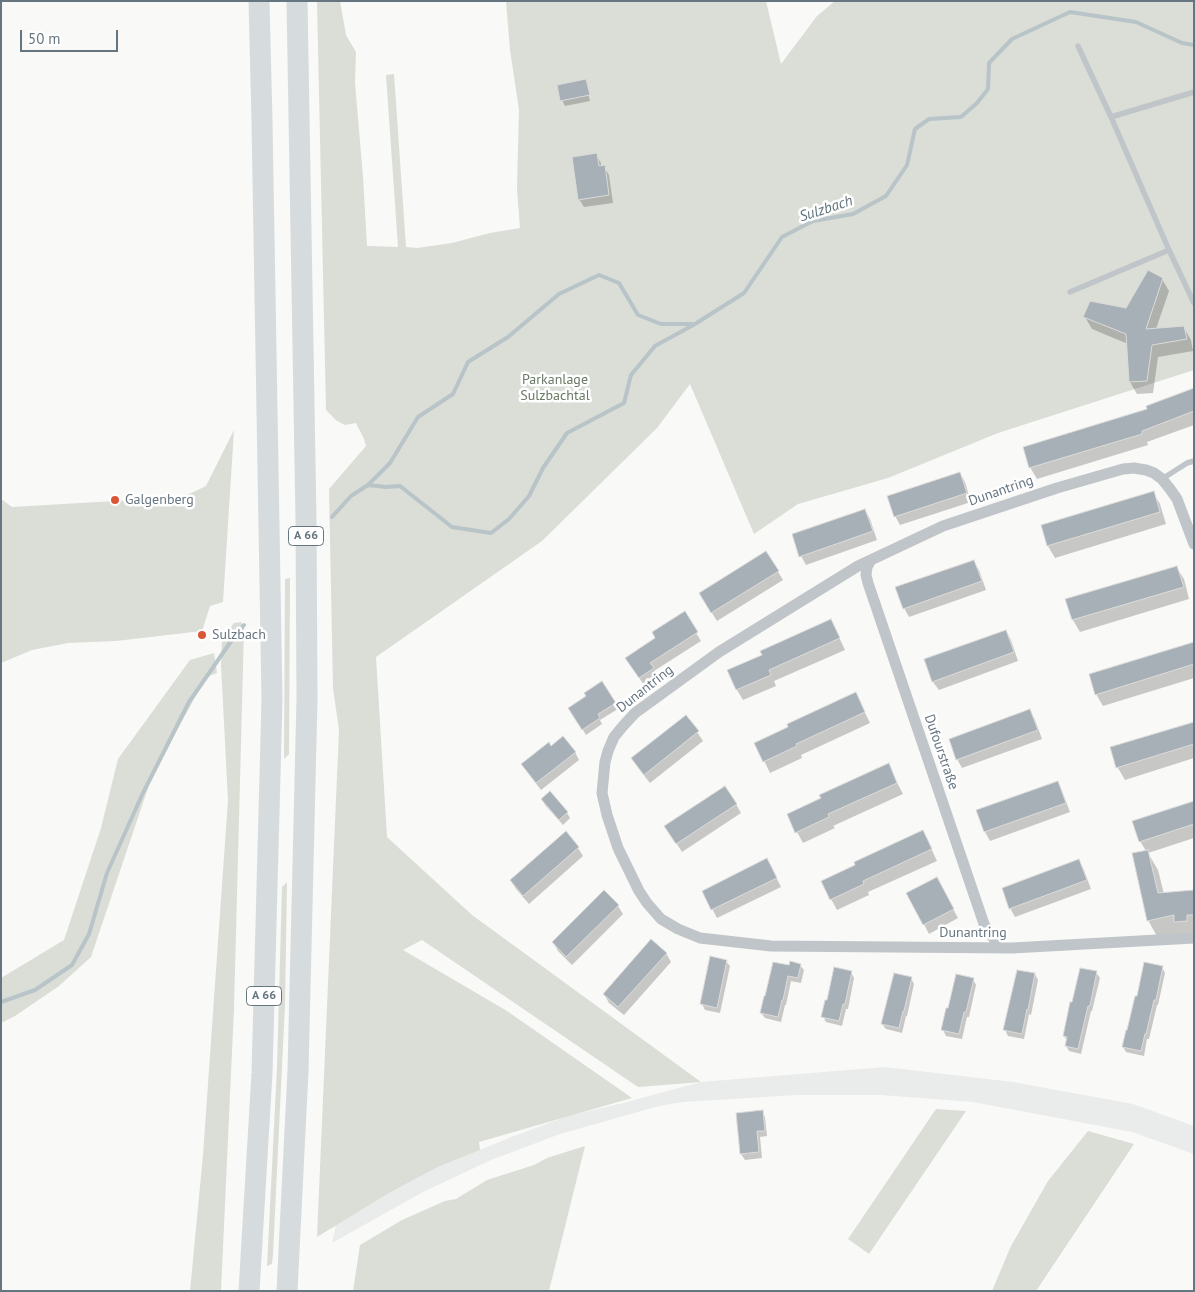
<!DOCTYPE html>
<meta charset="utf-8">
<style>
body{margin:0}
#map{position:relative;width:1195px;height:1292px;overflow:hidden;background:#f9f9f7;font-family:"PT Sans",sans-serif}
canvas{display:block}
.frame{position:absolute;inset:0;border:2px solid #667681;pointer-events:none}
.scale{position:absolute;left:20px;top:30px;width:98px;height:22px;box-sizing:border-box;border:2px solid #667681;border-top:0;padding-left:6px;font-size:15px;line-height:18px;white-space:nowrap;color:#667681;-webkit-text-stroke:4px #fff;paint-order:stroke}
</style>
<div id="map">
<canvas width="1195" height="1292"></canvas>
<div class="frame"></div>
<div class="scale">50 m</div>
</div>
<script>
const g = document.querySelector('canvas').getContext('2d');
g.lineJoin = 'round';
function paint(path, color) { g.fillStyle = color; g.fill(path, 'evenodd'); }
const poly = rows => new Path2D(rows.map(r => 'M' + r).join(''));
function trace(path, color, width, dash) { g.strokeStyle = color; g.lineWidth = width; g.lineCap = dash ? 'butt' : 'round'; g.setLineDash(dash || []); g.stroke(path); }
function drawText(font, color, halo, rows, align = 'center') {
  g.font = font + ' "PT Sans",sans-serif'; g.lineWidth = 5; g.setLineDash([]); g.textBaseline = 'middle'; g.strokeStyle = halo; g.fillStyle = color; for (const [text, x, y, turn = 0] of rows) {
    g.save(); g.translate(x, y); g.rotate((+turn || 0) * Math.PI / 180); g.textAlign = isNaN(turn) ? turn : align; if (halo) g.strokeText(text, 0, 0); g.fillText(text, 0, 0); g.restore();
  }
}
paint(poly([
 [885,1067,1013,1082,1133,1104,1194,1126,1194,1154,1132,1132,973,1102,881,1095,796,1095,683,1102,659,1106,560,1134,491,1160,423,1192,332,1243,336,1225,389,1193,438,1167,514,1136,568,1116,623,1103,701,1082]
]), '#eaebeb');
paint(poly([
 [317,1,340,1,346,35,356,52,355,83,363,177,367,246,398,247,386,75,394,74,406,247,417,248,452,243,490,233,520,228,517,188,519,110,510,50,506,1,766,1,781,64,817,16,835,1,1194,1,1194,370,998,433,888,478,798,504,754,534,690,384,657,428,542,541,376,657,387,837,472,915,701,1082,638,1087,422,940,403,950,507,1011,632,1098,479,1142,480,1150,438,1167,389,1193,317,1237,339,730,333,688,329,489,366,446,364,439,356,423,345,425,337,421,326,410],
 [234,430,223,602,210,606,202,631,116,641,68,643,32,650,1,663,1,499,12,507,183,497,206,486],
 [290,578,289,754,284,759,285,579],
 [241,622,244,629,234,1008,221,1291,190,1291,203,1155,228,800,221,665,222,639,234,623],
 [214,653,217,673,206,677,152,776,91,957,59,986,15,1016,1,1023,1,978,64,940,101,828,118,759,190,660],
 [287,882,285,1004,273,1254,272,1264,267,1266,277,1068,282,887],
 [936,1109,966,1111,869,1254,848,1239],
 [1088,1131,1134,1144,1036,1291,992,1291,1011,1246,1048,1181],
 [585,1146,549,1291,353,1291,360,1245,402,1220,445,1201,456,1199,487,1180,534,1165,547,1158]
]), '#daded7');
paint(poly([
 [586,80,588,85,586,85,590,101,565,106,562,100],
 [596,155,601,163,601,167,604,167,609,175,613,203,584,207,579,199],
 [1162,279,1169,291,1156,329,1184,328,1191,340,1193,351,1158,357,1153,393,1137,394,1130,382,1128,344,1092,329,1085,317,1127,309],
 [1194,389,1194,425,1147,442,1148,445,1037,479,1030,467],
 [960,473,965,482,971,502,900,525,895,516],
 [1153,492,1160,504,1166,524,1055,558,1048,546,1043,526],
 [865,510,870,519,877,540,806,565,801,556],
 [766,552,783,580,717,621,705,602],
 [974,562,979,570,986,590,909,617,904,608],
 [1177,568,1184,579,1189,599,1080,632,1073,620],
 [684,613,701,641,654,671,657,676,644,685,631,666,656,638],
 [831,620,845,650,774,681,776,686,743,700,737,690,764,655],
 [1006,631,1011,640,1018,661,939,690,933,682,926,660],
 [1194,643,1194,678,1103,706,1096,694],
 [602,683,618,709,600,720,602,724,586,735,570,708,588,697],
 [856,694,870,723,801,755,802,758,770,773,756,744],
 [1030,711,1035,720,1042,739,962,768,957,759],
 [1194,723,1194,758,1125,780,1118,768,1112,748],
 [697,732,703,741,650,783,638,768,633,759],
 [575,752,579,760,541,790,527,772],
 [888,765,903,794,833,826,835,828,803,843,788,815],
 [1057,782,1062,791,1070,812,990,841,985,832,978,811],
 [542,799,567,813,570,818,563,825,545,805],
 [1194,802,1194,838,1148,853,1158,870,1164,894,1194,891,1194,940,1159,940,1148,920,1146,851,1140,841],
 [736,804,741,813,682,852,671,835],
 [923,831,937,861,868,892,869,895,837,910,831,899],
 [578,848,583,856,529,904,516,889,511,881],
 [1079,861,1084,870,1091,889,1015,917,1010,908],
 [772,869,781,887,717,918,703,891],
 [941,887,958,918,929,934,908,893],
 [618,906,623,914,572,965,558,951,553,942],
 [666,953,671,962,624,1015,609,1003,604,994],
 [726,961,730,966,720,1013,705,1010,702,1004],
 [800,965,804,970,801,983,791,981,786,1005,785,1005,781,1022,765,1018,761,1013,790,967],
 [1162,967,1165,973,1158,1005,1157,1005,1149,1039,1147,1039,1144,1056,1126,1052,1123,1047,1138,998],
 [851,972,854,978,848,1009,846,1009,842,1026,826,1022,823,1016],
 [1096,972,1100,978,1092,1011,1091,1011,1081,1054,1069,1051,1066,1046,1067,1041,1064,1036],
 [1035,974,1038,980,1031,1015,1029,1014,1024,1039,1008,1036,1005,1030],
 [911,978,914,984,907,1016,906,1016,902,1033,886,1029,882,1024],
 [973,979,976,985,969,1017,967,1017,962,1039,946,1036,943,1030],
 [762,1112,765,1117,767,1136,760,1137,762,1158,745,1160,741,1154,737,1114]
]), '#0003');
trace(poly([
 [368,485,390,463,418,417,453,394,468,362,508,337,559,294,599,275,619,283,638,315,661,324,692,324],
 [332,517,351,496,368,485,386,487,400,486,452,527,491,533,509,519,529,496,543,468,567,433,624,403,631,375,655,346,695,324,744,293,782,237,813,221,853,214,886,196,907,165,915,129,929,119,961,117,977,103,988,89,989,63,1012,39,1070,12,1136,22,1182,43,1194,45],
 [1,1002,35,990,72,965,89,934,107,873,142,795,189,702,234,637,244,625]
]), '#b8c4c8', 4);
const building = poly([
 [586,79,590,95,560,101,557,85,586,79],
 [597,153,599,166,605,165,609,195,578,200,572,157,597,153],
 [1148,270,1163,278,1146,329,1184,326,1187,339,1152,345,1147,381,1129,382,1126,334,1083,317,1090,301,1126,308,1148,270],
 [1194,388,1194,411,1142,431,1142,434,1029,468,1023,447,1147,409,1146,406,1194,388],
 [960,472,967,493,894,517,887,496,960,472],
 [1154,491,1160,512,1047,546,1041,525,1154,491],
 [865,509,873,531,799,557,792,534,865,509],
 [766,551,779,571,711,613,699,593,766,551],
 [974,560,982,581,903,609,895,587,974,560],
 [1177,566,1184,587,1072,620,1065,599,1177,566],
 [685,611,698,632,650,663,654,668,639,678,625,658,655,638,652,632,685,611],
 [831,619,840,638,769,670,771,675,736,690,727,670,762,655,760,651,831,619],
 [1006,630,1014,652,932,682,924,659,1006,630],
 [1194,642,1194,664,1095,695,1089,674,1194,642],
 [602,681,616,703,598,714,600,718,582,730,568,708,586,696,584,693,602,681],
 [856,692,865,712,796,744,797,746,763,762,754,743,788,727,787,724,856,692],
 [1030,709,1038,730,956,760,949,739,1030,709],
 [686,715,699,731,644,775,631,758,686,715],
 [1194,722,1194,744,1116,768,1110,747,1194,722],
 [563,736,576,752,536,783,521,764,549,742,551,746,563,736],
 [889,763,897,783,828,814,829,817,795,833,787,814,821,798,819,795,889,763],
 [1058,781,1066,803,984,832,976,810,1058,781],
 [725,786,737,804,676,844,664,826,725,786],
 [550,791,568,812,559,820,541,799,550,791],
 [1194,801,1194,824,1139,842,1132,821,1194,801],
 [923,830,932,849,863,881,864,884,830,900,821,881,855,865,854,862,923,830],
 [566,831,579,847,523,896,510,880,566,831],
 [1148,850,1158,893,1194,890,1194,915,1187,915,1187,921,1174,922,1174,915,1147,921,1132,853,1148,850],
 [767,858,777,878,711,910,702,891,767,858],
 [1079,859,1087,880,1009,909,1002,888,1079,859],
 [937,877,954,909,923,925,906,893,937,877],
 [604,890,619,905,566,957,552,942,604,890],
 [651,939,667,953,618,1007,603,994,651,939],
 [710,956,727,960,717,1008,700,1004,710,956],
 [790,961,801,964,798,978,788,976,783,1000,782,1000,778,1017,760,1013,764,996,765,996,773,962,789,965,790,961],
 [1144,962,1163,966,1156,1000,1154,1000,1146,1034,1145,1034,1141,1051,1122,1047,1126,1030,1127,1030,1135,996,1137,996,1144,962],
 [834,967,852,971,845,1004,843,1004,839,1021,821,1017,825,1000,827,1000,834,967],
 [1080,968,1097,971,1090,1006,1088,1006,1078,1049,1065,1046,1067,1037,1063,1036,1070,1002,1072,1002,1080,968],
 [1017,970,1035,973,1028,1010,1027,1009,1022,1034,1003,1030,1017,970],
 [894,973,912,977,904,1011,903,1011,899,1028,881,1024,894,973],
 [956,974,974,978,966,1012,964,1012,959,1034,941,1030,946,1008,948,1008,956,974],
 [763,1110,765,1131,757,1131,759,1152,740,1154,736,1113,763,1110]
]);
paint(building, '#a8b0b7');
trace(building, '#dbdbda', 1);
trace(poly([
 [1078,46,1111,117,1169,250,1194,303],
 [1111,117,1194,92],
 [1070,292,1169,250],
 [1162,479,1187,463,1194,461]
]), '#c0c5c9', 5.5);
trace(poly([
 [1194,544,1177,499,1170,489,1162,479,1154,473,1146,470,1134,468,1123,469,1057,488,943,526,858,566,719,652,635,713,623,726,614,737,608,751,605,762,602,793,607,815,618,848,639,891,647,903,661,919,678,929,700,938,771,946,1012,948,1194,938],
 [871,560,867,567,866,575,868,583,984,924,989,933,1002,948]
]), '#c0c5c9', 11);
trace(poly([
 [249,1291,262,1073,272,700,262,121,259,1],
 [287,1291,298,1071,307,699,306,519,297,1]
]), '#d6dbde', 21);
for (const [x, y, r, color] of [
 [115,500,5,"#db5636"],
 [202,635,5,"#db5636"]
]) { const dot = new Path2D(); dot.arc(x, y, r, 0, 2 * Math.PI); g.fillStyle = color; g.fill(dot); trace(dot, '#fff', 2); }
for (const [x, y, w] of [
 [306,536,35],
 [264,996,35]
]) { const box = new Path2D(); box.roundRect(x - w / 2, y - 9.5, w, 19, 4); g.fillStyle = '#fff'; g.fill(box); trace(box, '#667681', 1); }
drawText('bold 12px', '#667681', null, [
 ["A 66",306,536],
 ["A 66",264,996]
]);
drawText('14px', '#697965', '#fff', [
 ["Parkanlage",555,380],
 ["Sulzbachtal",555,396]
]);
drawText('14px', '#667681', '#fff', [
 ["Dunantring",1001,491,-19],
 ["Dunantring",645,689,-38],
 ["Dufourstraße",941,752,71],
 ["Dunantring",973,933]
]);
drawText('14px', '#667681', '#fff', [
 ["Galgenberg",125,500],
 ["Sulzbach",212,635]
], 'left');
drawText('italic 15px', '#60757b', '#fff', [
 ["Sulzbach",826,209,-18]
]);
</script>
